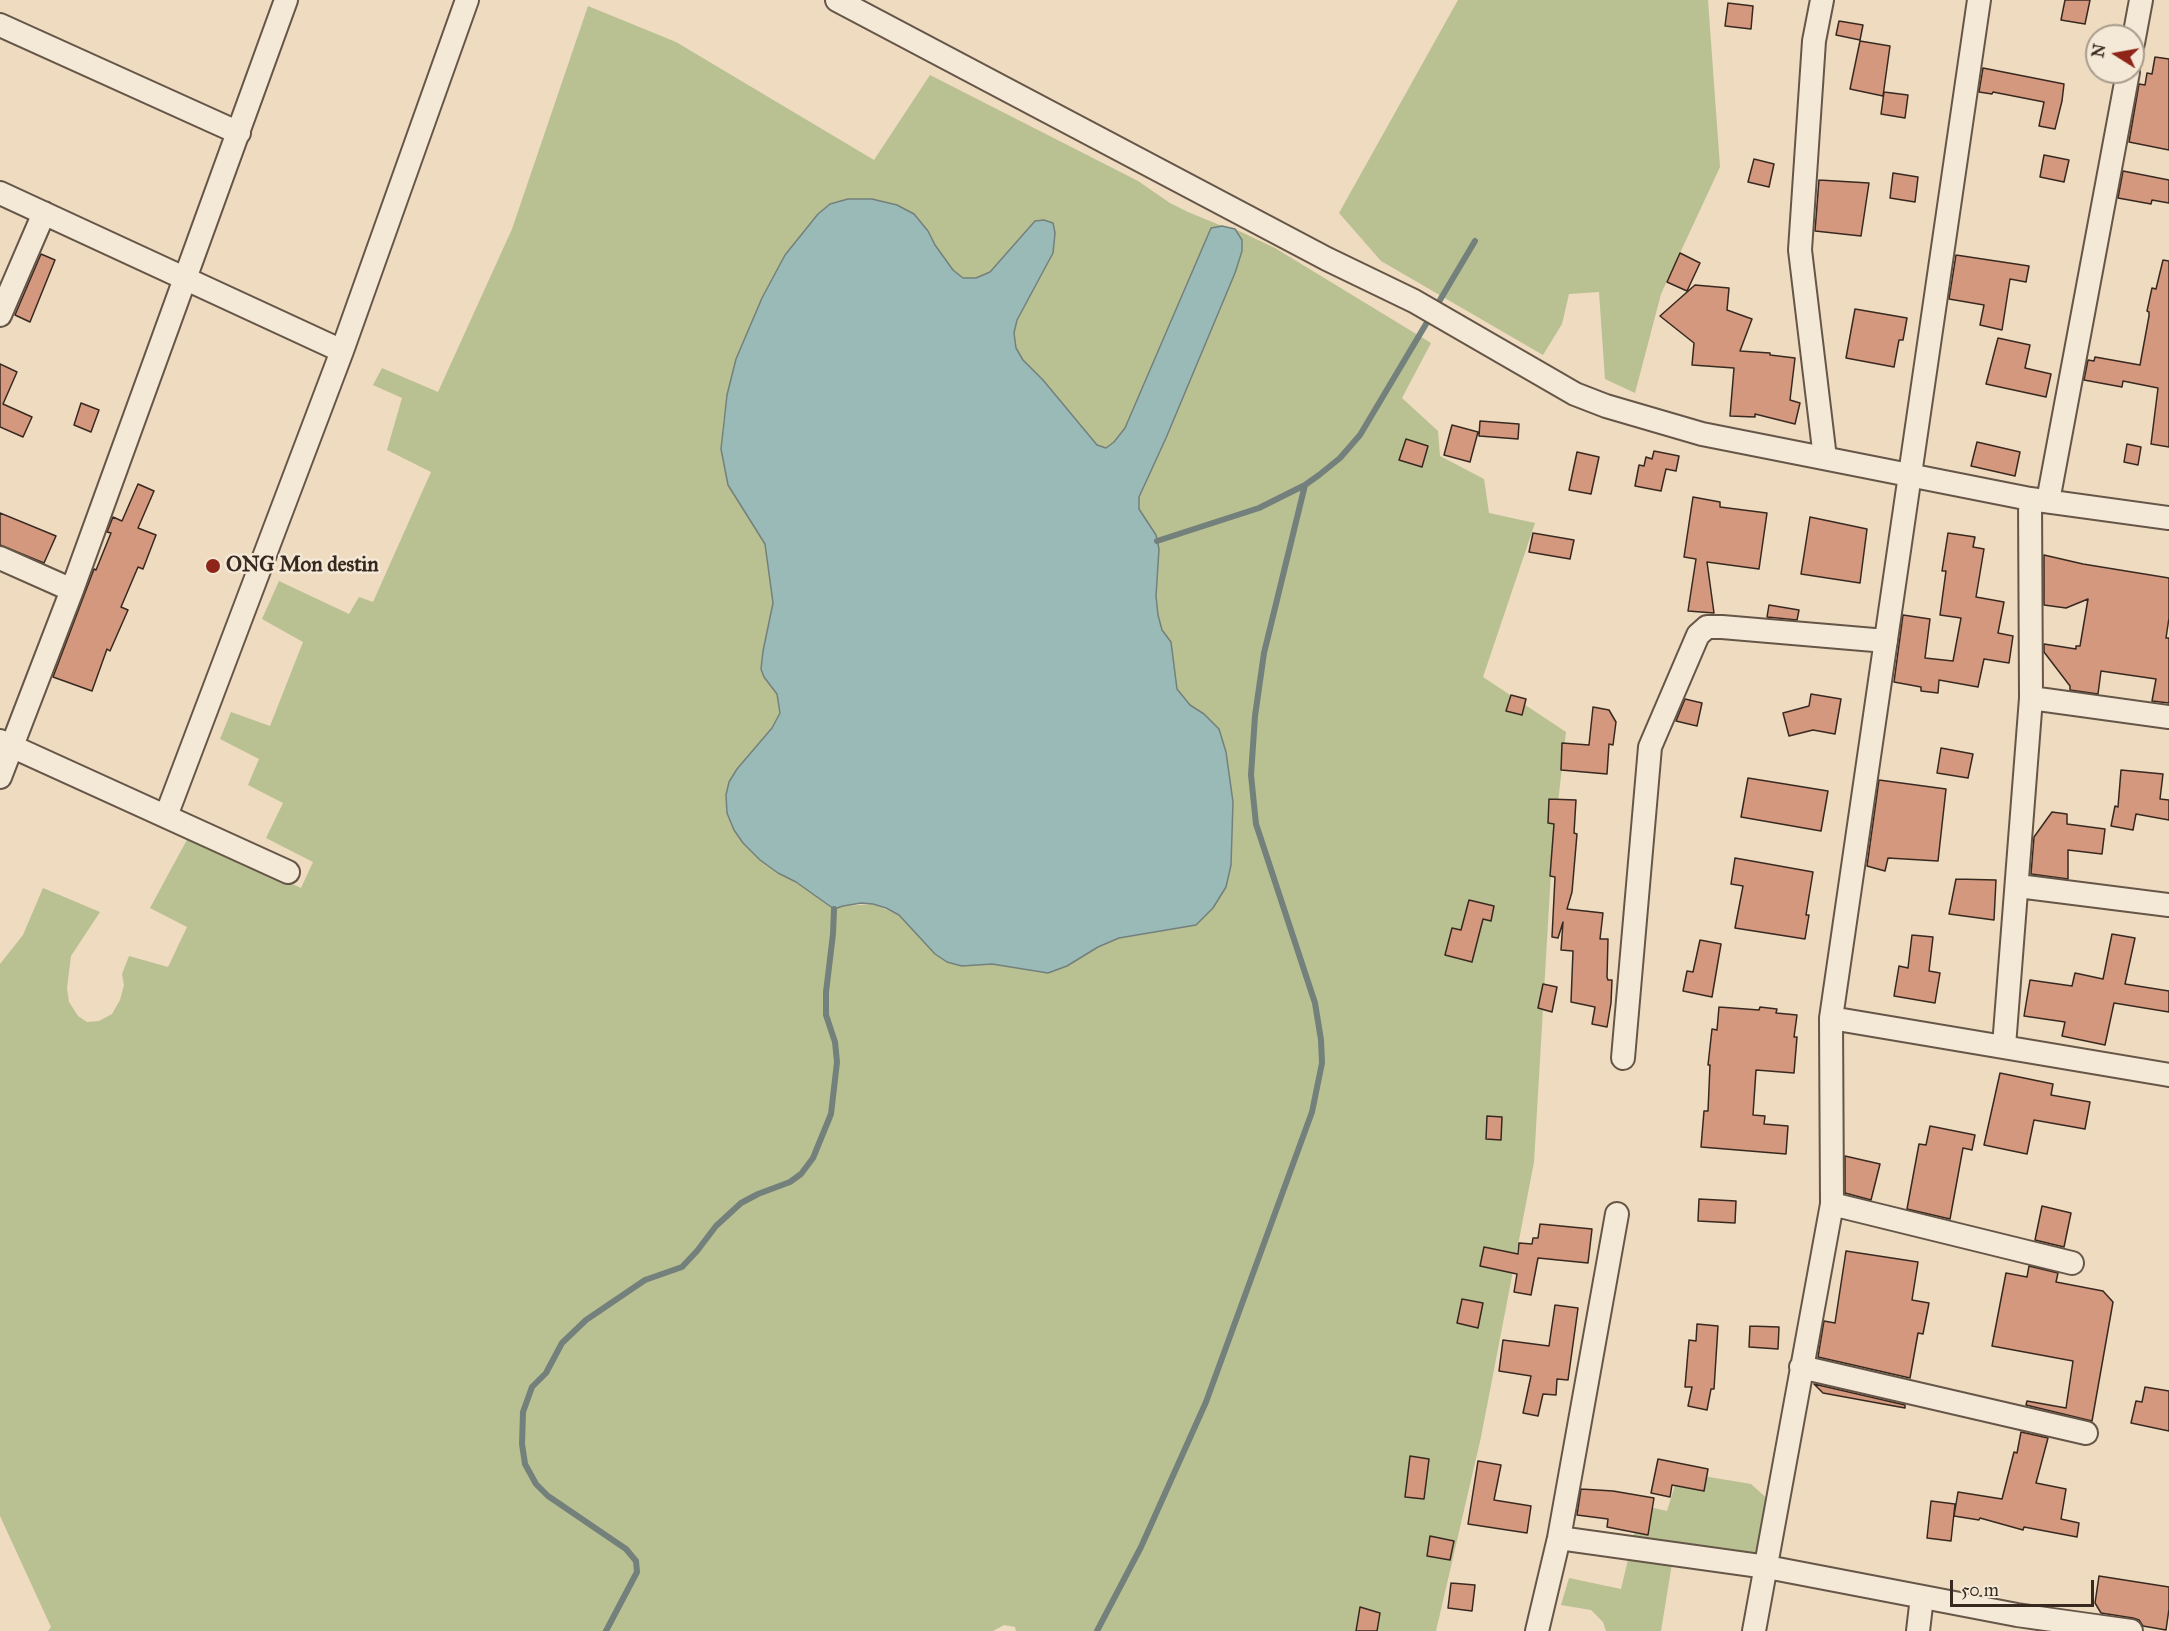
<!DOCTYPE html>
<style>
body{margin:0}
#map{position:relative;width:2169px;height:1631px;overflow:hidden;background:#eedbc0;font-family:"IM FELL Great Primer",serif}
canvas{display:block}
.north{position:absolute;left:2085px;top:24px;width:60px;height:60px;box-sizing:border-box;background:#f4e8d6;border:2px solid #a99c8d;border-radius:50%;rotate:281deg;font-size:16px;font-weight:700;line-height:24px;text-align:center;color:#382920}
.north::after{content:'';display:block;margin:auto;width:21px;height:27px;background:#8f2418;clip-path:polygon(50% 0,100% 100%,50% 72%,0 100%)}
.scale{position:absolute;left:1950px;top:1580px;width:144px;height:27px;box-sizing:border-box;border:3px solid #382920;border-top:0;padding-left:8px;font-size:18px;line-height:21px;white-space:nowrap;color:#382920;-webkit-text-stroke:4px #f4e8d6;paint-order:stroke}
</style>
<div id="map">
<canvas width="2169" height="1631"></canvas>
<div class="north">N</div>
<div class="scale">50 m</div>
</div>
<script>
const g = document.querySelector('canvas').getContext('2d');
g.lineJoin = 'round';
function paint(path, color) { g.fillStyle = color; g.fill(path, 'evenodd'); }
const poly = rows => new Path2D(rows.map(r => 'M' + r).join(''));
function trace(path, color, width, dash) { g.strokeStyle = color; g.lineWidth = width; g.lineCap = dash ? 'butt' : 'round'; g.setLineDash(dash || []); g.stroke(path); }
function drawText(font, color, halo, rows, align = 'center') {
  g.font = font + ' "IM FELL Great Primer",serif'; g.lineWidth = 5; g.setLineDash([]); g.textBaseline = 'middle'; g.strokeStyle = halo; g.fillStyle = color; for (const [text, x, y, turn = 0] of rows) {
    g.save(); g.translate(x, y); g.rotate((+turn || 0) * Math.PI / 180); g.textAlign = isNaN(turn) ? turn : align; if (halo) g.strokeText(text, 0, 0); g.fillText(text, 0, 0); g.restore();
  }
}
paint(poly([
 [1458,0,1708,0,1720,167,1661,294,1635,393,1605,379,1599,292,1569,294,1562,324,1543,355,1381,261,1339,213],
 [588,6,676,42,874,160,930,75,1138,181,1170,203,1188,212,1222,226,1211,228,1125,429,1114,442,1106,448,1097,445,1043,380,1023,360,1016,348,1014,333,1017,320,1053,253,999,263,990,272,976,278,963,278,953,270,935,245,928,231,818,214,785,255,762,298,736,359,727,395,723,424,721,449,728,485,765,544,773,603,763,651,764,677,777,694,780,713,772,728,737,769,729,782,743,843,778,873,796,882,834,909,843,906,873,904,899,915,909,926,992,964,1048,973,1067,966,1098,947,1119,938,1196,925,1233,802,1226,752,1204,714,1190,705,1177,689,1171,642,1162,630,1158,615,1156,596,1159,549,1156,535,1139,509,1139,497,1166,438,1235,273,1242,251,1242,240,1235,229,1275,248,1431,343,1402,398,1438,431,1440,456,1484,479,1489,513,1535,523,1483,677,1566,732,1552,855,1534,1162,1481,1437,1436,1631,1016,1631,1015,1627,1004,1625,993,1631,48,1631,51,1627,0,1516,0,964,23,935,43,888,100,912,71,956,67,988,69,1002,78,1016,87,1022,99,1021,112,1014,120,1000,124,985,122,974,129,956,168,967,187,927,150,908,189,836,301,888,313,862,266,838,283,803,248,785,259,759,220,739,231,712,270,726,303,642,262,619,279,581,349,614,359,597,373,602,431,472,387,450,402,398,373,385,382,368,438,392,512,229],
 [1679,1472,1751,1484,1771,1502,1761,1559,1675,1545,1661,1631,1606,1631,1603,1622,1591,1610,1561,1605,1569,1578,1621,1589,1641,1505,1667,1511]
]), '#b9c092');
const water = poly([
 [848,199,872,199,897,205,914,214,928,231,935,245,953,270,963,278,976,278,990,272,1035,221,1044,220,1053,223,1055,233,1053,253,1017,320,1014,333,1016,348,1023,360,1043,380,1097,445,1106,448,1114,442,1125,428,1211,228,1222,226,1235,229,1242,240,1242,251,1235,273,1166,438,1139,497,1139,509,1156,535,1159,549,1156,596,1158,615,1162,630,1171,642,1177,689,1190,705,1204,714,1219,729,1226,752,1233,802,1231,865,1226,887,1213,908,1196,925,1119,938,1098,947,1067,966,1048,973,992,964,962,966,947,962,935,954,899,915,886,908,873,904,861,903,843,906,834,909,796,882,778,873,760,860,743,843,734,830,727,813,726,795,729,782,737,769,772,728,780,713,777,694,764,677,761,669,763,651,773,603,765,544,728,485,721,449,727,395,736,359,762,298,785,255,818,214,830,204,848,199]
]);
paint(water, '#9abab8');
trace(water, '#73807b', 1.5);
trace(poly([
 [1440,300,1475,241],
 [1157,541,1259,508,1305,485,1319,475,1340,458,1360,435,1429,319],
 [606,1631,637,1572,636,1561,626,1549,548,1496,536,1484,525,1464,522,1444,523,1412,532,1387,546,1373,562,1343,586,1320,645,1280,682,1267,697,1251,716,1226,741,1203,758,1194,790,1182,801,1174,813,1158,831,1114,837,1062,835,1042,826,1015,826,992,833,934,834,909],
 [1097,1631,1141,1547,1206,1402,1312,1112,1322,1063,1321,1040,1315,1003,1256,824,1251,775,1255,716,1264,653,1305,485]
]), '#73807b', 6);
const building = poly([
 [2065,0,2090,0,2085,24,2061,20,2065,0],
 [1728,3,1753,6,1751,29,1725,26,1728,3],
 [1839,21,1863,25,1860,40,1836,35,1839,21],
 [1860,41,1890,46,1883,96,1850,89,1860,41],
 [2155,57,2169,59,2169,150,2129,142,2139,84,2145,85,2147,73,2152,74,2155,57],
 [1983,68,2064,84,2062,101,2055,129,2039,126,2044,102,1993,92,1992,94,1979,92,1983,68],
 [1884,92,1908,95,1905,118,1881,114,1884,92],
 [2044,155,2069,160,2064,182,2040,177,2044,155],
 [1754,159,1774,164,1769,187,1748,182,1754,159],
 [2123,171,2169,180,2169,203,2152,200,2151,204,2118,198,2123,171],
 [1893,173,1918,177,1915,202,1890,198,1893,173],
 [1819,180,1869,183,1861,236,1815,231,1819,180],
 [1680,253,1700,263,1687,291,1667,282,1680,253],
 [41,254,55,260,30,322,15,315,41,254],
 [1956,255,2029,266,2026,282,2010,279,2002,330,1980,325,1984,305,1949,299,1956,255],
 [2163,260,2169,261,2169,447,2151,444,2158,388,2123,381,2122,387,2084,380,2088,360,2094,361,2095,357,2140,365,2149,316,2149,312,2147,311,2152,288,2156,289,2163,260],
 [1695,285,1729,288,1727,310,1752,319,1740,351,1770,353,1770,355,1795,358,1790,400,1800,403,1795,424,1755,414,1755,417,1730,416,1734,368,1692,365,1694,343,1660,316,1695,285],
 [1855,309,1907,318,1903,340,1899,340,1894,367,1846,358,1855,309],
 [1998,338,2030,345,2025,368,2051,374,2046,397,1986,384,1998,338],
 [0,364,17,372,3,404,32,417,23,437,0,427,0,364],
 [81,403,99,410,91,432,74,425,81,403],
 [1480,421,1519,424,1518,439,1479,436,1480,421],
 [1452,425,1478,432,1470,462,1444,455,1452,425],
 [1406,439,1428,446,1422,467,1399,460,1406,439],
 [1977,442,2020,452,2015,476,1971,466,1977,442],
 [2127,444,2141,447,2138,465,2124,462,2127,444],
 [1654,451,1679,456,1676,471,1666,469,1661,491,1635,486,1639,465,1644,466,1646,457,1652,459,1654,451],
 [1577,452,1599,457,1591,494,1569,490,1577,452],
 [138,484,154,491,138,528,156,535,143,569,138,567,121,607,128,610,110,651,107,649,92,691,53,677,94,569,96,570,111,533,107,532,113,517,122,521,138,484],
 [1693,497,1720,502,1720,507,1767,513,1759,569,1707,562,1714,613,1688,611,1696,559,1684,557,1693,497],
 [0,513,56,536,44,563,0,545,0,513],
 [1810,517,1867,529,1860,583,1801,574,1810,517],
 [1533,533,1574,540,1570,559,1529,552,1533,533],
 [1948,533,1975,537,1973,547,1984,549,1976,597,2004,602,1998,633,2013,636,2009,663,1984,659,1978,687,1939,680,1938,693,1921,691,1921,687,1894,682,1903,615,1930,619,1925,658,1953,661,1961,618,1940,615,1946,571,1942,571,1948,533],
 [2044,555,2083,564,2169,578,2169,618,2166,638,2169,638,2169,703,2152,701,2156,679,2101,671,2098,694,2070,690,2070,686,2044,652,2044,644,2076,649,2076,646,2080,646,2088,599,2066,608,2044,605,2044,555],
 [1769,605,1799,610,1797,620,1767,617,1769,605],
 [1811,694,1841,699,1835,734,1813,730,1789,736,1783,713,1809,706,1811,694],
 [1511,695,1526,699,1522,715,1506,711,1511,695],
 [1685,699,1702,703,1697,726,1676,721,1685,699],
 [1593,707,1609,710,1616,722,1613,745,1609,744,1607,774,1561,770,1562,743,1589,745,1593,707],
 [1941,748,1973,754,1968,778,1937,773,1941,748],
 [2121,770,2163,774,2160,799,2169,800,2169,820,2136,814,2133,830,2111,826,2115,806,2118,807,2121,770],
 [1748,778,1828,791,1821,831,1741,817,1748,778],
 [1879,780,1946,789,1938,861,1888,858,1885,871,1867,866,1879,780],
 [1549,799,1576,800,1574,833,1577,834,1572,892,1567,909,1603,913,1600,939,1608,939,1607,977,1608,980,1612,980,1611,1003,1607,1027,1592,1024,1595,1007,1571,1002,1573,951,1561,950,1563,922,1558,938,1552,937,1555,877,1550,876,1554,824,1548,823,1549,799],
 [2052,812,2067,814,2067,824,2105,829,2102,854,2068,850,2068,879,2031,874,2034,837,2052,812],
 [1735,858,1813,872,1806,915,1809,915,1805,939,1735,928,1743,886,1731,884,1735,858],
 [1956,879,1996,880,1994,920,1949,914,1956,879],
 [1469,900,1494,906,1491,921,1483,919,1472,962,1445,955,1452,928,1461,930,1469,900],
 [2112,934,2135,938,2125,984,2169,991,2169,1012,2114,1003,2105,1045,2062,1036,2065,1022,2024,1016,2030,980,2072,986,2075,973,2103,979,2112,934],
 [1912,935,1933,937,1929,971,1940,973,1935,1003,1894,996,1899,966,1908,968,1912,935],
 [1700,940,1721,944,1712,997,1683,991,1687,971,1693,972,1700,940],
 [1543,984,1557,987,1552,1012,1538,1008,1543,984],
 [1719,1007,1759,1010,1760,1007,1777,1009,1776,1013,1797,1015,1794,1037,1797,1037,1794,1073,1756,1070,1753,1115,1765,1116,1764,1124,1788,1126,1786,1154,1701,1147,1704,1111,1708,1111,1710,1065,1708,1065,1712,1029,1717,1030,1719,1007],
 [2000,1073,2053,1084,2051,1095,2090,1102,2085,1129,2034,1120,2027,1154,1984,1145,2000,1073],
 [1487,1116,1502,1117,1501,1140,1486,1139,1487,1116],
 [1930,1126,1975,1135,1972,1150,1963,1148,1950,1219,1907,1209,1919,1144,1926,1145,1930,1126],
 [1845,1156,1880,1164,1871,1200,1845,1193,1845,1156],
 [1699,1199,1736,1201,1735,1223,1698,1221,1699,1199],
 [2042,1206,2071,1213,2064,1247,2035,1240,2042,1206],
 [1540,1224,1592,1229,1588,1263,1538,1258,1531,1295,1514,1292,1517,1274,1480,1266,1484,1247,1518,1254,1519,1243,1532,1244,1533,1238,1538,1238,1540,1224],
 [1846,1251,1918,1262,1912,1300,1929,1303,1923,1334,1918,1333,1910,1378,1818,1357,1824,1321,1835,1323,1846,1251],
 [2029,1266,2058,1273,2056,1282,2103,1291,2113,1302,2092,1421,2026,1405,2027,1401,2066,1408,2073,1361,1992,1346,2006,1273,2027,1277,2029,1266],
 [1462,1299,1483,1303,1478,1328,1457,1323,1462,1299],
 [1555,1305,1578,1308,1568,1380,1557,1379,1556,1395,1543,1394,1538,1416,1523,1413,1531,1376,1499,1371,1503,1340,1549,1346,1555,1305],
 [1697,1324,1718,1326,1714,1389,1711,1389,1707,1410,1688,1406,1692,1387,1685,1387,1689,1340,1696,1341,1697,1324],
 [1750,1326,1779,1327,1778,1349,1749,1347,1750,1326],
 [1814,1384,1905,1405,1905,1408,1823,1393,1814,1384],
 [2145,1387,2169,1391,2169,1431,2131,1423,2136,1401,2142,1402,2145,1387],
 [2021,1432,2048,1438,2036,1483,2066,1489,2061,1519,2079,1523,2077,1537,2024,1527,2023,1530,1980,1518,1979,1520,1954,1516,1958,1492,2002,1499,2014,1452,2017,1453,2021,1432],
 [1410,1456,1429,1459,1424,1499,1405,1497,1410,1456],
 [1658,1459,1708,1469,1704,1491,1672,1485,1670,1497,1651,1493,1658,1459],
 [1478,1461,1501,1465,1494,1500,1531,1506,1527,1533,1468,1524,1478,1461],
 [1581,1489,1613,1491,1654,1498,1648,1535,1607,1527,1608,1519,1577,1515,1581,1489],
 [1931,1501,1955,1504,1951,1541,1927,1538,1931,1501],
 [1430,1536,1454,1541,1450,1560,1427,1556,1430,1536],
 [2099,1576,2169,1587,2169,1609,2166,1630,2143,1626,2139,1620,2133,1618,2101,1613,2095,1603,2099,1576],
 [1451,1583,1475,1585,1472,1611,1448,1608,1451,1583],
 [1360,1607,1380,1613,1377,1631,1356,1631,1360,1607]
]);
paint(building, '#d4987e');
trace(building, '#382920', 1.5);
const minor = poly([
 [837,0,1327,259,1414,301,1575,394,1606,406,1702,434,2030,499,2169,518],
 [1822,0,1814,41,1800,250,1825,458],
 [0,25,239,133],
 [2133,43,2141,0],
 [0,193,342,351],
 [0,315,44,213],
 [2048,501,2128,72],
 [0,558,72,590],
 [2031,698,2169,717],
 [0,741,288,872],
 [0,777,72,590,286,0],
 [166,816,342,351,467,0],
 [2018,886,2169,905],
 [1831,1018,2169,1075],
 [2004,1046,2031,698,2030,499],
 [1623,1058,1650,747,1698,635,1707,627,1722,627,1886,641],
 [1832,1204,2072,1263],
 [1801,1367,2086,1433],
 [1559,1538,1767,1567,2017,1615,2131,1631],
 [1537,1631,1559,1538,1617,1214],
 [1754,1631,1832,1204,1831,1018,1979,0],
 [1918,1631,1922,1597]
]);
trace(minor, '#665648', 26);
trace(minor, '#f4e8d6', 22);
for (const [x, y, r, color] of [
 [213,566,8,"#8f2418"]
]) { const dot = new Path2D(); dot.arc(x, y, r, 0, 2 * Math.PI); g.fillStyle = color; g.fill(dot); trace(dot, '#f4e8d6', 2); }
drawText('bold 21px', '#382920', '#f4e8d6', [
 ["ONG Mon destin",226,566]
], 'left');
</script>
